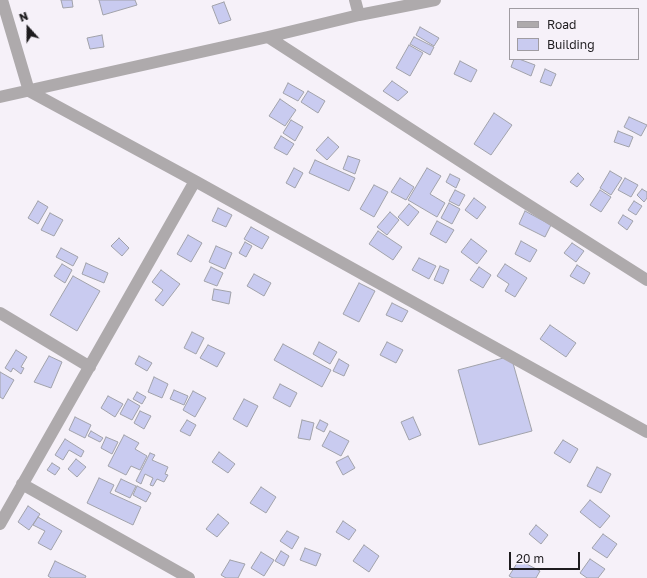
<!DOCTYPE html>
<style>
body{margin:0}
#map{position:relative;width:647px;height:578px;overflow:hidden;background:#f6f1f9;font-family:"Golos Text",sans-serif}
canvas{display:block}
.legend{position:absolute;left:509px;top:8px;width:130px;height:52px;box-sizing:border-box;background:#f6f1f9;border:1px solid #a09ca2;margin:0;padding:5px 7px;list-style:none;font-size:12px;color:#1e1c1f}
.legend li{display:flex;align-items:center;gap:8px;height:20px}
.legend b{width:20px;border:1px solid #a09ca2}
.north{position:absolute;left:8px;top:8px;width:40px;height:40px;-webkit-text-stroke:3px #f6f1f9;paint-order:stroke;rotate:339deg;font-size:11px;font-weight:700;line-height:16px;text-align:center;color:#1e1c1f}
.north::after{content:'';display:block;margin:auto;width:14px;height:18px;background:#1e1c1f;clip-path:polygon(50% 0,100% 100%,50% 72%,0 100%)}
.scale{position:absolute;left:509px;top:552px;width:71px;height:18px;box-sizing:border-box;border:2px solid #1e1c1f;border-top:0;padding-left:5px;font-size:12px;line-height:14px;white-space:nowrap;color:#1e1c1f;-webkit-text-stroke:3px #f6f1f9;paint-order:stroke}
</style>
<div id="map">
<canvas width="647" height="578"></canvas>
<ul class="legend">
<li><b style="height:5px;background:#aeaaac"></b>Road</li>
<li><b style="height:11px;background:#c9cbf0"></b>Building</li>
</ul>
<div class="north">N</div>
<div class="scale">20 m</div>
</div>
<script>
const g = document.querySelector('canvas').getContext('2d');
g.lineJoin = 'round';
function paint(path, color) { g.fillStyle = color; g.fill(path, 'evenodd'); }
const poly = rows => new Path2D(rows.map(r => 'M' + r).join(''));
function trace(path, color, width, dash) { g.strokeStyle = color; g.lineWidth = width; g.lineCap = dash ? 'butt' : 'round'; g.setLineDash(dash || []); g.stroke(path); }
const building = poly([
 [61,0,72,0,73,7,63,8,61,0],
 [99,0,135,0,137,5,103,15,99,0],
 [224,2,231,20,219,24,212,6,224,2],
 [420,27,439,38,434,46,416,35,420,27],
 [102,35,104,47,90,49,87,38,102,35],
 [414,37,434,47,430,55,410,44,414,37],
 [409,45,423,53,410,76,396,68,409,45],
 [514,59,519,59,535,65,531,76,511,67,514,59],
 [460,61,477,70,471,82,454,74,460,61],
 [545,69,556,74,551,86,540,82,545,69],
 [392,81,408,92,398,101,383,91,392,81],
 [288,83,304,92,298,101,283,93,288,83],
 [308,91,325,101,318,113,301,102,308,91],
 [280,99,296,110,285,126,269,116,280,99],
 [494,113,512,125,491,155,474,144,494,113],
 [629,117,647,125,641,136,624,127,629,117],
 [291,120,303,127,295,141,283,133,291,120],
 [618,131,633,137,629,147,614,142,618,131],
 [281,136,294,144,287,155,274,148,281,136],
 [328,137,339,147,327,160,316,150,328,137],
 [348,156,360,160,355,174,343,169,348,156],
 [315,160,355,178,349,191,309,173,315,160],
 [294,168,303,173,295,188,286,183,294,168],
 [427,168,441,176,430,194,445,203,437,217,408,200,427,168],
 [610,171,622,178,611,195,600,188,610,171],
 [578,173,584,179,577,187,570,182,578,173],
 [450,174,460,179,456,188,446,182,450,174],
 [400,178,414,187,406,200,391,192,400,178],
 [625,178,638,185,631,197,618,190,625,178],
 [374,185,388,192,374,217,360,209,374,185],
 [642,189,647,192,647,198,644,202,637,195,642,189],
 [455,190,465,195,459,206,449,201,455,190],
 [600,190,611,197,601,212,590,205,600,190],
 [474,198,486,207,477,219,465,210,474,198],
 [38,201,48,207,38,224,28,218,38,201],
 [634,201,642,206,636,215,628,210,634,201],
 [449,203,460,209,452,224,441,218,449,203],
 [409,204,419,212,408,226,398,217,409,204],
 [218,208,232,215,226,227,212,221,218,208],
 [525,211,551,225,545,237,519,224,525,211],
 [390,212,399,220,387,235,377,227,390,212],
 [50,213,63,220,54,236,41,230,50,213],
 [623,215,633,221,627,230,618,223,623,215],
 [437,221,454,230,446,243,430,234,437,221],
 [251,227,269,237,262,249,244,239,251,227],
 [378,231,402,247,393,260,369,244,378,231],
 [188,235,202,243,191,262,177,254,188,235],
 [119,238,129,248,122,256,111,246,119,238],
 [471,239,487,251,477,264,461,252,471,239],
 [521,241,537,250,530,262,515,254,521,241],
 [245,242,252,246,246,257,239,253,245,242],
 [572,243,584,251,576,262,564,253,572,243],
 [216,246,232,253,225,269,209,262,216,246],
 [61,248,78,257,73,266,56,257,61,248],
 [419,258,436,266,429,279,412,270,419,258],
 [86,263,108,273,104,283,82,274,86,263],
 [62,264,72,270,65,283,54,276,62,264],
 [505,264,527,278,515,297,505,291,509,284,497,276,505,264],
 [577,265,590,273,584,284,570,276,577,265],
 [440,266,449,270,443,284,434,280,440,266],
 [211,267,223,273,217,286,204,281,211,267],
 [479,267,491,275,483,288,470,280,479,267],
 [161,270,180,284,163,306,155,300,163,290,152,282,161,270],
 [254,274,271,283,264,296,247,286,254,274],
 [73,276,100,291,77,331,50,315,73,276],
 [359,283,375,291,359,322,343,314,359,283],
 [214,289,231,292,229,304,212,300,214,289],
 [392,303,408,311,402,322,386,315,392,303],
 [550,325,576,343,566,357,540,339,550,325],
 [192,332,204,338,196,354,184,348,192,332],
 [319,342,337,352,330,364,313,354,319,342],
 [387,342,403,350,396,363,380,355,387,342],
 [283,344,331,370,322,387,274,360,283,344],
 [208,345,225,353,217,367,200,358,208,345],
 [16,350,27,357,21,367,24,368,21,374,13,368,11,372,5,368,16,350],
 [49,356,62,362,51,388,34,382,49,356],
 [139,356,152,363,147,371,135,364,139,356],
 [511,356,532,431,479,445,458,370,511,356],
 [339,359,349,365,344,376,333,371,339,359],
 [0,372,14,380,3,399,0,397,0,372],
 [154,377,168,384,162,398,148,392,154,377],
 [280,384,297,393,290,407,273,398,280,384],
 [174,390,188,396,184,405,170,399,174,390],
 [193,391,206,398,195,417,183,410,193,391],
 [137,392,146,397,142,404,133,399,137,392],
 [108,396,123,404,115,417,101,408,108,396],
 [128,399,140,406,132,420,120,414,128,399],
 [244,399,258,406,247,427,233,419,244,399],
 [140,411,151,416,144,429,134,423,140,411],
 [75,417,91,425,85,438,69,430,75,417],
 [413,417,421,435,409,440,401,422,413,417],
 [187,420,196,425,190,436,180,431,187,420],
 [302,420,314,423,310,440,298,438,302,420],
 [320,420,328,424,324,432,316,428,320,420],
 [91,431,103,438,100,442,88,436,91,431],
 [330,431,349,441,341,456,322,446,330,431],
 [124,435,139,443,135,449,147,456,140,470,131,466,126,475,108,466,124,435],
 [106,437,118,442,112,454,101,448,106,437],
 [65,439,84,451,81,457,69,450,63,460,55,455,65,439],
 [563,440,578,449,570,463,554,453,563,440],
 [219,452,235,464,228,473,212,462,219,452],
 [150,453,155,455,152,460,168,467,165,474,168,475,164,482,157,479,153,486,150,485,153,478,145,474,141,484,136,481,150,453],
 [348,456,355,468,343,475,336,462,348,456],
 [76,459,86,467,77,477,68,469,76,459],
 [52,463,60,468,55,475,47,470,52,463],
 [597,467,611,474,601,493,587,486,597,467],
 [99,478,114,485,110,493,141,507,133,525,87,503,99,478],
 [121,479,136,486,130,498,115,491,121,479],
 [137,486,151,493,146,502,133,495,137,486],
 [261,487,276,497,266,513,250,503,261,487],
 [590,500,610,516,600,528,580,512,590,500],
 [28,506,40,514,29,530,18,522,28,506],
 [218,514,229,523,217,537,206,529,218,514],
 [38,517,62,531,51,550,38,543,45,531,33,525,38,517],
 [343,521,356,530,349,540,336,532,343,521],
 [536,525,548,535,541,544,529,534,536,525],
 [287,531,299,537,292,549,280,541,287,531],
 [603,534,617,544,607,558,592,548,603,534],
 [364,545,379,556,369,572,353,561,364,545],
 [305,548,321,554,316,566,300,560,305,548],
 [281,551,289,556,284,566,275,561,281,551],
 [261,552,274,560,264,576,251,568,261,552],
 [590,559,605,569,598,578,587,578,580,573,590,559],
 [230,560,245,564,238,578,226,578,221,575,230,560],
 [519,560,540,571,536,578,513,578,509,576,519,560],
 [55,561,86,576,85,578,51,578,48,576,55,561]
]);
paint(building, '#c9cbf0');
trace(building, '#a1a2aa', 1);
trace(poly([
 [2,0,29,91,195,181,647,432],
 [355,0,359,15],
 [268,37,505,190,647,280],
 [0,97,268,37,359,15,435,0],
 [0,313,90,367],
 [22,484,189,578],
 [0,524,195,181]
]), '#aeaaac', 12);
</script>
